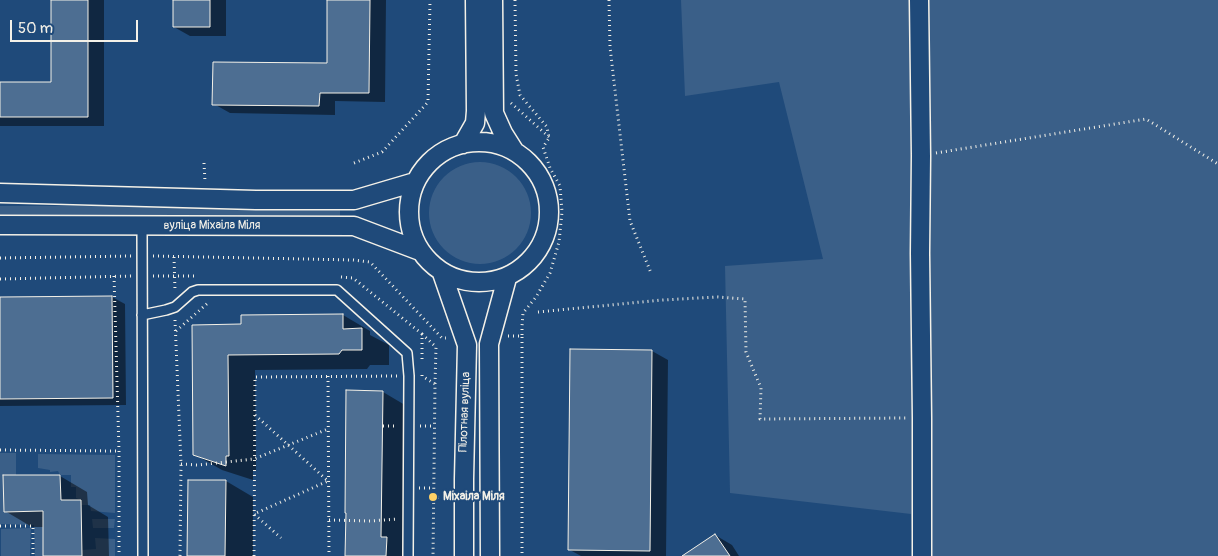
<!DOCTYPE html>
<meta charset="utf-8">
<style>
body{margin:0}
#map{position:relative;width:1218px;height:556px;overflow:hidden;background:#1f4a7a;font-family:Pangolin,sans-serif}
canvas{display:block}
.scale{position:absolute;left:10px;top:20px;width:128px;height:22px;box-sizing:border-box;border:2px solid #f4f1e8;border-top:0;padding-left:6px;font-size:15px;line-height:18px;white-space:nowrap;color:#f4f1e8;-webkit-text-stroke:4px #1f4a7a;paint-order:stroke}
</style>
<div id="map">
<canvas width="1218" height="556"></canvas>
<div class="scale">50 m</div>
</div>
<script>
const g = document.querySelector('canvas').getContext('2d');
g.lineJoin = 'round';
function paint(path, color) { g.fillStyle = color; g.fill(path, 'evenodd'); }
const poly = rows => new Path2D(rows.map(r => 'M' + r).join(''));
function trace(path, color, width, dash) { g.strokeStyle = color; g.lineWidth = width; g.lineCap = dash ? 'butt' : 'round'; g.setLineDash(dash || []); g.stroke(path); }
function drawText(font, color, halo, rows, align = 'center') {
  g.font = font + ' Pangolin,sans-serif'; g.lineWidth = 4; g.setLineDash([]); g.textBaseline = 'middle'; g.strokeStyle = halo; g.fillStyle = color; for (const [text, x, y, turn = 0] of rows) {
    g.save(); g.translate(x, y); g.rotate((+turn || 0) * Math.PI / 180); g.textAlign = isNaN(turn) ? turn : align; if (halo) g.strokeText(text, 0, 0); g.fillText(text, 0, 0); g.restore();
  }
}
paint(poly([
 [681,0,1218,0,1218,556,913,556,911,514,730,493,725,266,823,259,779,82,685,96],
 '429 213a51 51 0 1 1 102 0a51 51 0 1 1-102 0Z',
 [0,206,340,206,340,221,0,220],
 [0,453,16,453,16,475,3,476,4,512,43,511,43,556,35,556,34,525,0,524],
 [38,454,115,455,115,513,91,511,90,505,81,505,81,500,76,498,76,487,71,487,71,475,60,475,58,471,50,472,50,470,38,468],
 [92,519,115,519,114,528,93,528],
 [31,528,30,556,1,556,1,529],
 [95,538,115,539,115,556,82,556,82,550,96,549]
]), '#3a5f88');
paint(poly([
 [52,0,104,0,104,126,0,126,0,83,52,83],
 [174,0,226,0,226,36,190,36,174,27],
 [329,0,386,0,385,102,335,101,335,115,230,113,214,104,328,65],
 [112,297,125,304,126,405,0,406,0,298],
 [343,315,370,331,370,335,389,345,389,365,370,365,367,369,255,370,256,471,253,471,253,480,222,470,194,454,193,326,243,325,243,316],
 [652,351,668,360,666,556,581,556,570,550],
 [383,392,410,408,408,550,414,554,413,556,347,556],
 [60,476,87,492,88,505,108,517,109,556,44,556,44,527,32,527,5,511,4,477],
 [226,481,253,497,253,556,188,556],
 [715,535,732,545,739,556,684,556]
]), '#0007');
const building = poly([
 [51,0,88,0,88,117,0,117,0,82,51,82,51,0],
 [173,0,210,0,210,27,173,27,173,0],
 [327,0,370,0,369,93,320,93,319,106,212,105,213,62,327,63,327,0],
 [112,296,113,398,0,399,0,297,112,296],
 [343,314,343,329,362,328,362,350,342,350,339,354,228,355,229,456,226,456,226,466,193,455,192,325,241,324,241,315,343,314],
 [570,349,652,350,650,551,568,550,570,349],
 [346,390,383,391,381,537,387,537,386,556,345,556,346,513,345,513,346,390],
 [3,475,60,475,61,500,81,500,82,556,43,556,43,511,4,512,3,475],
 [188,480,226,480,225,556,187,556,188,480],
 [715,534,730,556,682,556,715,534]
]);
paint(building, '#4d6e92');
trace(building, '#f4f1e8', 1);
const lane = poly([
 [142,226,143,556],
 [142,315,166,310,175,307,192,292,198,290,337,290,407,353,409,376,408,556]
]);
const street = poly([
 [493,0,494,113,503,133,515,152],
 [919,0,921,156,920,253,922,418,922,556],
 '409 212a70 70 0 1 1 140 0a70 70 0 1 1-140 0Z',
 [463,144,475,123,476,111,475,0],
 [0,193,256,200,354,200,415,182],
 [0,225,354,226,420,251],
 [442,273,467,345,464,479,464,556],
 [490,556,489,344,507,278]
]);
trace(lane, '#f4f1e8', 12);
trace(street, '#f4f1e8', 21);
trace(poly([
 [515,0,516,74,520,95,547,127,549,138,543,147,550,168,560,186,562,212,559,242,550,273,536,297,523,313,522,326,522,336],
 [609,0,610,47,630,221,651,273],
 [511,103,549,137],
 [936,153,1146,119,1218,164],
 [204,163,205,182],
 [354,163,382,152,428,102,430,0],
 [153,256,353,260,370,262,442,338,446,338],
 [174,257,175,291],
 [0,258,132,256],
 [114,276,119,451,119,556],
 [153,276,197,276],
 [341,277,353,278,422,334,422,361],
 [0,279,132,276],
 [538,312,662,300,718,297,745,299,746,352,761,388,760,419,907,418],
 [175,320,181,464,180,556],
 [176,331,209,302],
 [422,334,436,347,435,384],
 [508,336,522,336,522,556],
 [422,375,422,376,435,384,433,556],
 [328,376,329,556],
 [255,415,328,481,254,514,281,538],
 [383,426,396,426],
 [420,426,434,426],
 [0,450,119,451],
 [181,464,198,465,254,459,328,429],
 [419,488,433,488],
 [433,497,448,498],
 [329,520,370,521,398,519],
 [0,526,33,526,33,556],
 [254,556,255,377,397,376]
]), '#f4f1e8', 3, [1, 4]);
trace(lane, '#1f4a7a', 9);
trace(street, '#1f4a7a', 18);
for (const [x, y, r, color] of [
 [433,497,5,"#ffd166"]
]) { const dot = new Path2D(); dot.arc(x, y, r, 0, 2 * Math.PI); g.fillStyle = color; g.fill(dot); trace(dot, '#1f4a7a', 2); }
drawText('12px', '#f4f1e8', '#1f4a7a', [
 ["вуліца Міхаіла Міля",212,226],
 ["Пілотная вуліца",465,412,-88]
]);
drawText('bold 12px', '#f4f1e8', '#1f4a7a', [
 ["Міхаіла Міля",443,497]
], 'left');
</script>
